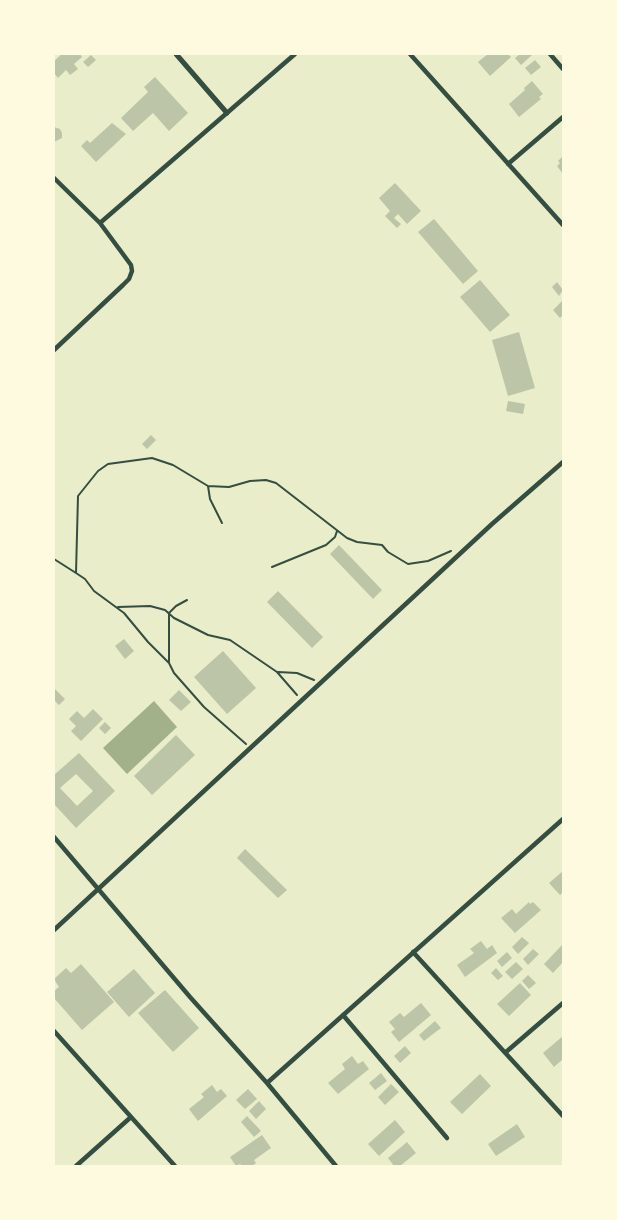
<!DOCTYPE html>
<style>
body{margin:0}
#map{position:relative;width:617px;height:1220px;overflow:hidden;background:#e9edc9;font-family:Lato,sans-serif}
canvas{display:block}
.frame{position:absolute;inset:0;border:55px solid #fefae0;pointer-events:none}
</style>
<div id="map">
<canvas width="617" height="1220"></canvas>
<div class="frame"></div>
</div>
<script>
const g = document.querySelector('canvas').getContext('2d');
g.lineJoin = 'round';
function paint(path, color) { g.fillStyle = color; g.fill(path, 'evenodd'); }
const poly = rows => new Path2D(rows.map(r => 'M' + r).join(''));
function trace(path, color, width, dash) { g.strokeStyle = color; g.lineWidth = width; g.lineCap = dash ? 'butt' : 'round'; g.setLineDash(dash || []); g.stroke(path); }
paint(poly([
 [154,701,177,727,127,774,103,748]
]), '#a3b18a');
paint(poly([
 [62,54,80,54,82,57,74,64,78,69,70,75,66,70,58,78,54,73,54,61],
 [488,54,508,54,511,57,490,76,478,62],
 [520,54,531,54,532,55,521,65,515,58],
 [91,55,96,60,88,67,83,62],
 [535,60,541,67,531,75,525,68],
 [155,77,188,113,169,131,153,113,133,131,121,118,148,92,144,87],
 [532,81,543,94,539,97,541,99,519,117,509,104,525,90,524,88],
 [112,123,126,134,96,162,81,146,87,140,90,143],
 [54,127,60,129,62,133,62,138,54,142],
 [563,156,563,174,557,166,560,163,558,161],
 [395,183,421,211,407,224,398,214,394,218,401,224,397,228,385,216,390,211,379,198],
 [434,219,478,271,463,284,418,232],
 [480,280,510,315,490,332,460,297],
 [557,282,563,290,559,296,552,287],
 [563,300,563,315,560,318,553,310],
 [519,332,535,388,508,396,492,340],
 [508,401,525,404,523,414,506,411],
 [151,435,156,440,147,449,142,444],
 [339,545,382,590,373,599,330,554],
 [278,591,323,637,312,648,267,602],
 [124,639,134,651,125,659,115,646],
 [223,651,256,688,227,714,194,677],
 [55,689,65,699,59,705,54,700],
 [179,690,191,702,181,711,169,700],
 [93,709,103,719,81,741,71,731,76,726,69,719,77,711,84,718],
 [105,722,111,728,105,734,99,728],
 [176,735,195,755,152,795,134,776],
 [79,753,115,791,76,828,54,804,54,775],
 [76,774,93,791,77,806,60,788],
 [245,849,287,890,278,898,237,858],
 [563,871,563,892,560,895,549,883],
 [529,902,530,904,533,902,541,910,515,933,501,918,512,909,516,914],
 [522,937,529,943,518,954,512,947],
 [481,941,487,949,492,945,497,953,465,977,457,965,474,953,470,949],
 [563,944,563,962,553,973,544,964],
 [533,949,539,954,528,965,523,959],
 [507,952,512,958,502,967,497,961],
 [516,962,523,969,512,979,505,972],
 [81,964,114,1002,82,1030,54,998,54,991,59,987,54,979,66,968,71,973],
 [496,968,503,976,498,980,491,973],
 [134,969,155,993,129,1017,107,992],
 [528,975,536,983,529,989,522,981],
 [520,983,531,995,509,1016,497,1004],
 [165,990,199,1028,173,1052,138,1013],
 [421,1003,431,1015,399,1042,391,1032,395,1029,389,1022,400,1013,404,1017],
 [435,1021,441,1028,424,1041,419,1035],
 [563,1036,563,1059,554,1067,543,1053],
 [405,1046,411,1053,400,1063,394,1056],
 [352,1056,358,1064,363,1061,369,1069,338,1094,328,1083,345,1069,342,1064],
 [381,1073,387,1081,375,1090,369,1083],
 [480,1074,491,1086,462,1114,450,1102],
 [391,1084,399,1092,385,1105,378,1097],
 [212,1085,217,1092,221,1089,227,1096,198,1121,189,1109,204,1097,201,1094],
 [248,1089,257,1099,245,1109,236,1100],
 [259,1101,266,1109,256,1119,249,1111],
 [247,1116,261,1131,254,1137,241,1122],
 [395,1120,405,1132,379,1156,368,1144],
 [517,1124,525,1137,496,1156,488,1144],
 [262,1135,271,1148,254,1160,256,1163,252,1166,242,1166,240,1164,236,1166,230,1157],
 [407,1142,416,1153,400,1166,394,1166,388,1158]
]), '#bcc5a7');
trace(poly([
 [208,486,210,499,222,523],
 [54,559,76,573],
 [272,567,326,545,335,537,337,531],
 [118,607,150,606,165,610,174,618,208,635,230,640,277,672,297,695],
 [169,663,169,613,176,606,187,600],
 [278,672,297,673,314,680],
 [246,744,204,707,174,673,169,663,148,642,124,613,94,591,85,579,76,573,78,496,98,471,108,464,152,458,173,465,208,486,229,487,250,481,266,480,276,483,347,538,357,542,382,545,388,552,408,564,428,561,451,551]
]), '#344e41', 2);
trace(poly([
 [410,54,563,225],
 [550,54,563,69],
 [508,164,563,117],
 [54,178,100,223,131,265,132,271,129,279,123,285,54,350],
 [100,223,295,54],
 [54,837,190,997,267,1083,336,1166],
 [54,930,492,524,563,462],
 [413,952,563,1116],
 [343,1015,447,1138],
 [54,1031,175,1166],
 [506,1052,563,1003],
 [267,1083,563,819],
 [76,1166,131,1117]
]), '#344e41', 4.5);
trace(poly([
 [176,54,227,113]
]), '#344e41', 5);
</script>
